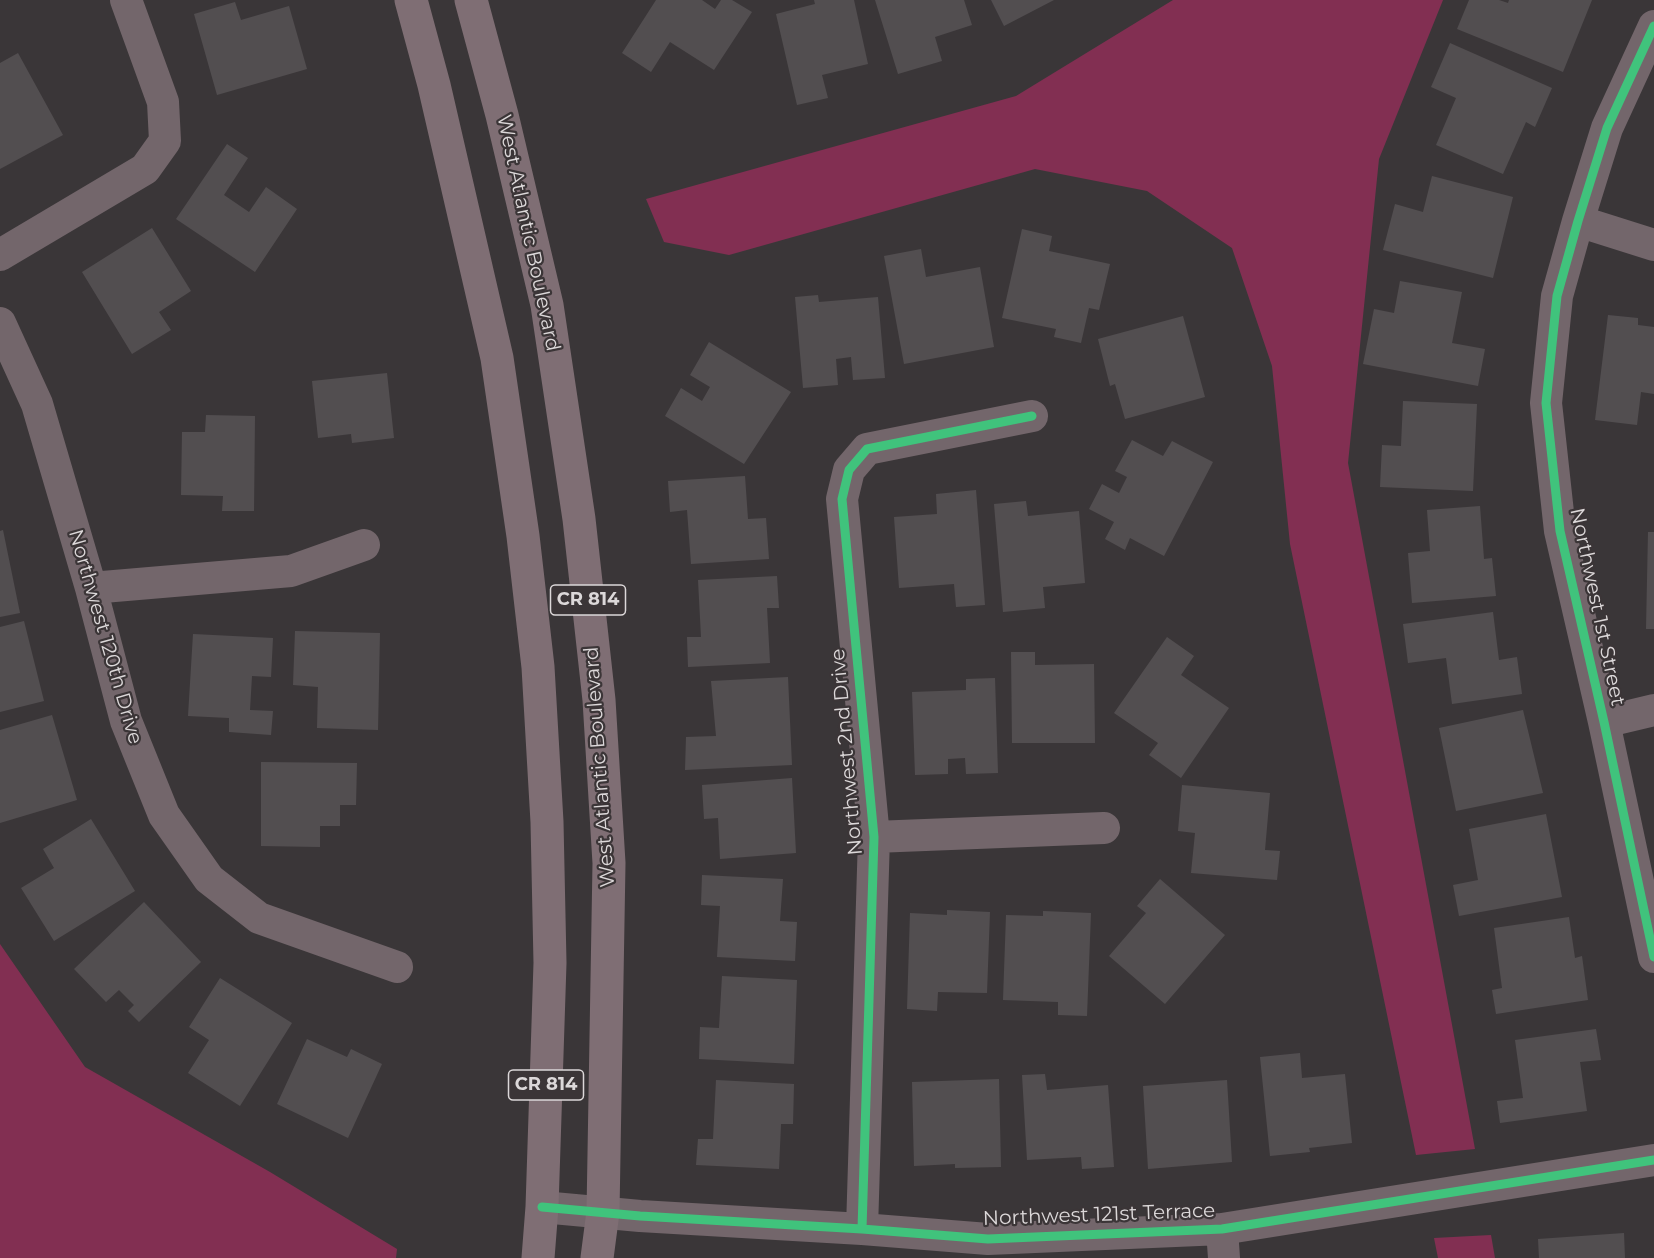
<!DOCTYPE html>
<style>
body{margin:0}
canvas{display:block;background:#3a3638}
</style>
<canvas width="1654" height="1258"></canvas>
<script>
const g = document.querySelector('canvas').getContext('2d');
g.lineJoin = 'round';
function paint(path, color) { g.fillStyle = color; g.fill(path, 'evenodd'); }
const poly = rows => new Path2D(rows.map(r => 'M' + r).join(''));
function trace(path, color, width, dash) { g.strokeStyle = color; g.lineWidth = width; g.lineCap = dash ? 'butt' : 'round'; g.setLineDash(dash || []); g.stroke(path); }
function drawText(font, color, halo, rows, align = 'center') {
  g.font = font + ' Montserrat,sans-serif'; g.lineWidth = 4.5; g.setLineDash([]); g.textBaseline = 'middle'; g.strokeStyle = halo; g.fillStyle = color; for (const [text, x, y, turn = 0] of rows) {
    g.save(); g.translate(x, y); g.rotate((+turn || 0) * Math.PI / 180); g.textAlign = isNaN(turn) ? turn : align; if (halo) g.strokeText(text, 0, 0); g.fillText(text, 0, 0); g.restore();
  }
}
paint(poly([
 [1173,0,1443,0,1379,159,1348,463,1475,1149,1416,1155,1290,544,1272,366,1232,248,1147,191,1035,169,729,255,664,242,646,199,1016,96],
 [0,944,85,1067,270,1172,397,1249,396,1258,0,1258],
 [1491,1235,1495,1258,1438,1258,1434,1238]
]), '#822f52');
paint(poly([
 [656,0,702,0,715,9,721,0,732,0,752,12,714,70,670,42,651,72,622,53],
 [814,0,854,0,868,64,822,75,828,98,797,105,776,14,815,4],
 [875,0,964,0,972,25,935,37,942,61,898,74],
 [991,0,1054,0,1004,26],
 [1469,0,1499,0,1508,3,1509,0,1592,0,1563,72,1457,29],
 [235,2,241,20,289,6,307,69,217,95,194,14],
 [1450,43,1552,88,1535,127,1526,122,1503,174,1436,145,1456,98,1431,87],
 [18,53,63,135,0,169,0,63],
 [227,144,248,158,224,195,249,212,266,187,297,209,255,272,176,219],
 [1432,176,1513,197,1493,278,1383,250,1395,204,1423,212],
 [152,228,191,291,159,312,171,330,132,354,82,272],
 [1022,229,1052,236,1049,251,1110,264,1099,310,1089,308,1081,343,1054,337,1056,329,1002,318],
 [921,249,926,277,980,267,994,347,904,364,884,256],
 [1400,281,1462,292,1452,343,1485,349,1478,386,1363,364,1374,309,1394,313],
 [818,295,819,302,878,297,885,378,853,380,851,357,836,359,838,385,803,388,795,297],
 [1608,315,1638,318,1638,325,1654,327,1654,394,1641,392,1637,425,1595,420],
 [1183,316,1205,397,1125,419,1115,384,1110,386,1098,339],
 [709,342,791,392,744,464,665,416,681,388,702,401,710,387,690,375],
 [387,373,394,438,352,443,351,434,318,438,312,381],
 [1403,401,1477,404,1473,491,1380,487,1382,445,1401,446],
 [206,415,255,416,254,511,222,511,223,496,181,495,182,432,205,432],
 [1132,440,1163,456,1172,441,1213,462,1164,556,1130,538,1125,550,1105,539,1114,522,1089,509,1102,484,1119,493,1127,477,1115,471],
 [745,476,748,519,766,518,769,559,691,564,687,510,670,512,668,481],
 [976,490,985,605,956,607,954,584,899,588,894,517,937,514,936,494],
 [1026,501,1028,516,1079,511,1085,583,1043,587,1045,608,1003,612,994,504],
 [1480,506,1484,559,1492,558,1496,596,1412,603,1408,553,1430,551,1427,510],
 [3,530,20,613,0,617,0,531],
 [1648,532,1654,532,1654,629,1646,629],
 [777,576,779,608,767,608,770,663,688,667,687,637,701,637,698,580],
 [1493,612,1499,660,1517,657,1522,694,1452,704,1446,658,1408,663,1403,624],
 [24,621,44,701,0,712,0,627],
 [295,631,380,633,378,730,317,728,318,687,293,685],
 [193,634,273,638,271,677,252,676,250,710,273,711,271,735,229,732,229,718,188,716],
 [1167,637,1194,656,1181,675,1229,708,1181,778,1149,755,1158,743,1114,713],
 [1011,652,1035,652,1035,665,1094,664,1095,743,1012,743],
 [788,677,792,765,685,770,686,737,716,736,711,681],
 [995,678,998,773,966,774,965,758,948,759,948,774,915,775,912,692,966,690,966,679],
 [1523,710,1543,793,1456,811,1439,728],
 [52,715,77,800,0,823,0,730],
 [261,762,357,763,356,805,340,805,340,826,320,826,320,847,261,846],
 [792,778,796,853,720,859,718,818,704,819,702,785],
 [1182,785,1270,793,1265,850,1280,851,1277,880,1191,873,1195,833,1178,831],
 [1546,814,1562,897,1459,916,1453,885,1478,880,1469,829],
 [91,819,135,891,54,941,21,888,54,868,43,849],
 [702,875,783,879,780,921,797,922,795,961,717,957,720,906,701,905],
 [1160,879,1225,935,1165,1004,1109,956,1146,913,1137,906],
 [144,902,201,962,139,1022,128,1011,134,1005,119,990,106,1002,74,969],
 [947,910,990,912,987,993,938,992,937,1011,907,1009,910,913,947,915],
 [1043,911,1091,913,1087,1016,1058,1015,1058,1002,1003,1000,1006,915,1043,916],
 [1569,917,1575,958,1582,956,1588,1000,1496,1014,1492,990,1502,988,1494,928],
 [722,976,797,980,794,1064,699,1059,700,1027,719,1028],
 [220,978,292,1023,240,1106,188,1073,209,1040,189,1027],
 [1596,1029,1601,1060,1580,1062,1587,1111,1500,1123,1497,1101,1523,1098,1515,1040],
 [307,1039,347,1057,351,1049,382,1064,348,1138,277,1104],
 [1300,1053,1302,1078,1345,1074,1352,1143,1309,1148,1310,1152,1270,1156,1260,1057],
 [1045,1074,1047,1090,1108,1085,1114,1167,1082,1169,1081,1157,1027,1160,1022,1075],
 [999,1079,1001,1167,955,1168,955,1164,914,1166,912,1082],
 [716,1080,794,1084,793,1124,781,1124,779,1169,696,1165,698,1139,713,1139],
 [1227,1080,1232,1162,1148,1169,1143,1086],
 [1624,1233,1625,1258,1539,1258,1538,1239]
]), '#524e50');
trace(poly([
 [1654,26,1607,128,1578,221,1557,296,1546,403,1560,531,1604,722,1654,957],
 [1578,221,1654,245],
 [0,255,145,169,165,141,163,102,126,0],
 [0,323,37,404,91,588,126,721,164,815,209,879,259,918,397,967],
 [91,588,291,571,364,545],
 [1604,722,1654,710],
 [874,837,1104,828],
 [542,1207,640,1216,862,1229,988,1239,1222,1229,1654,1160],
 [862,1229,874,837,842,499,849,470,867,449,1032,416],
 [1222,1229,1224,1258]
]), '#73666b', 32);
trace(poly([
 [411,0,434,85,497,358,523,536,538,667,547,822,550,963,542,1207,538,1258],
 [471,0,502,115,547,305,579,519,599,700,609,863,603,1212,597,1258]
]), '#7f6e74', 33);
trace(poly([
 [1654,26,1607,128,1578,221,1557,296,1546,403,1560,531,1604,722,1654,957],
 [542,1207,640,1216,862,1229,988,1239,1222,1229,1654,1160],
 [862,1229,874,837,842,499,849,470,867,449,1032,416]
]), '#40c37c', 9);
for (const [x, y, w] of [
 [588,600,75],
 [546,1085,75]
]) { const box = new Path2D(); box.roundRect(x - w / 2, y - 15, w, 30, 4.5); g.fillStyle = '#3b3537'; g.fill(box); trace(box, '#dcd8d9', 1.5); }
drawText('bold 18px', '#dcd8d9', null, [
 ["CR 814",588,600],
 ["CR 814",546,1085]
]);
drawText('20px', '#dcd8d9', '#3b3537', [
 ["West Atlantic Boulevard",528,233,78],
 ["Northwest 1st Street",1597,607,78],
 ["Northwest 120th Drive",105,637,74],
 ["Northwest 2nd Drive",847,752,-95],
 ["West Atlantic Boulevard",600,767,-94],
 ["Northwest 121st Terrace",1099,1215,-2]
]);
</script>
